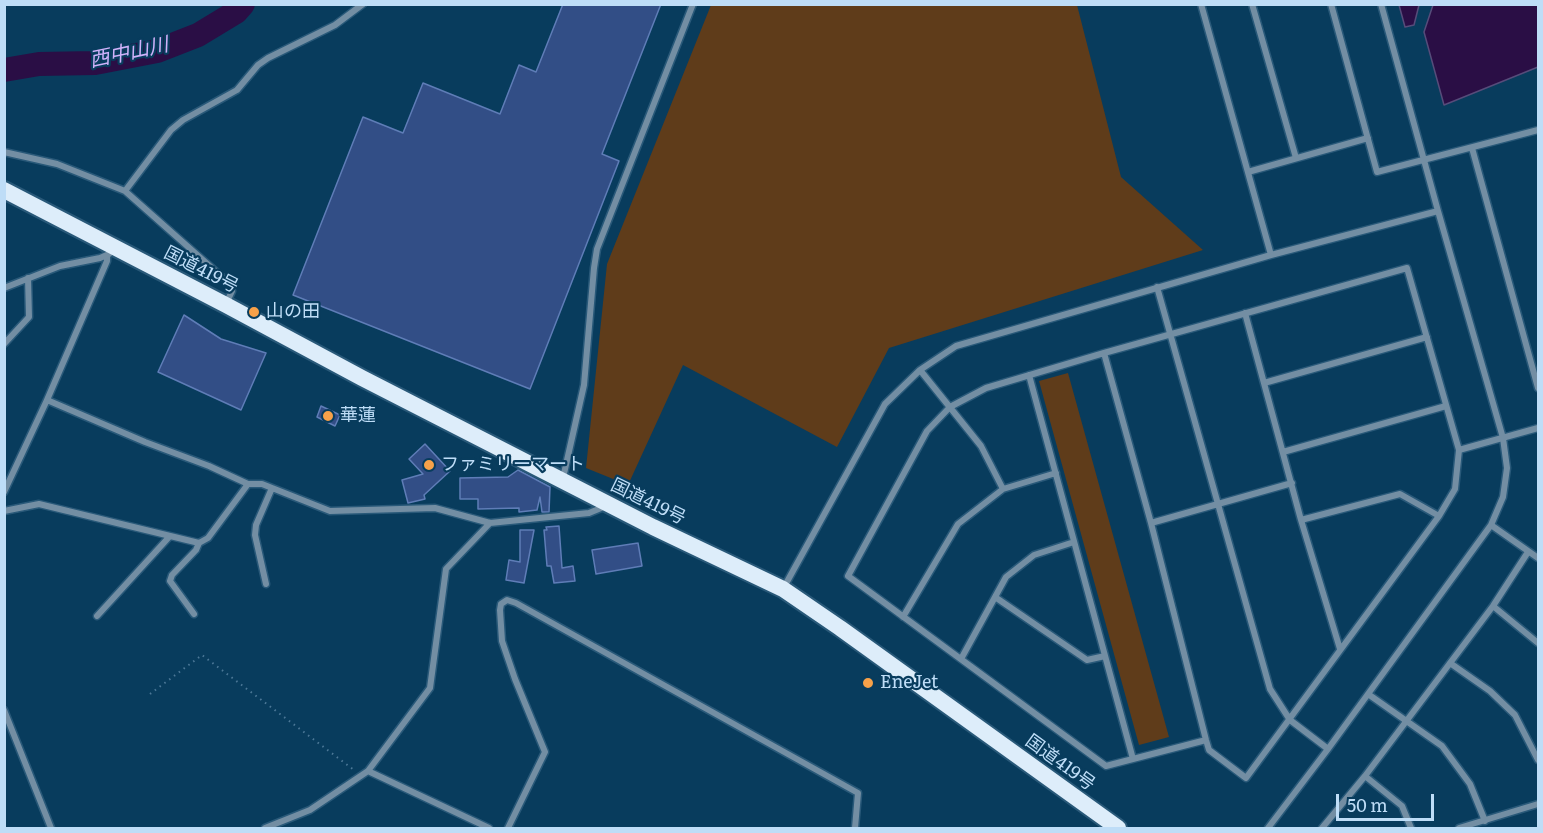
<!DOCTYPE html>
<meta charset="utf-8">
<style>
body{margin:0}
#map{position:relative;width:1543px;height:833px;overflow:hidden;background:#083c5d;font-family:Literata,serif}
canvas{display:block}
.frame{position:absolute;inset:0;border:6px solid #beddf7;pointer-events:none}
.scale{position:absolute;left:1336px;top:794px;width:98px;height:27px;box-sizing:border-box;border:3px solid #beddf7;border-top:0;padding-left:8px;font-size:18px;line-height:21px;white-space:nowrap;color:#beddf7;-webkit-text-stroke:4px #083c5d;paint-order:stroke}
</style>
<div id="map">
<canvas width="1543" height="833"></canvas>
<div class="frame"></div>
<div class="scale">50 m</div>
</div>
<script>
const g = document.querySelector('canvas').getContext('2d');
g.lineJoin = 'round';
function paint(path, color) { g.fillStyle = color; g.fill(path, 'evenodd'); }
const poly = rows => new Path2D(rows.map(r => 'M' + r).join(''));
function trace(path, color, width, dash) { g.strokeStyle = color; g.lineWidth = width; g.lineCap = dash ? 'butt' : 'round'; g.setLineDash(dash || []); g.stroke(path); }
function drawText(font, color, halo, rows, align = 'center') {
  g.font = font + ' Literata,"Noto Sans JP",serif'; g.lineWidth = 4.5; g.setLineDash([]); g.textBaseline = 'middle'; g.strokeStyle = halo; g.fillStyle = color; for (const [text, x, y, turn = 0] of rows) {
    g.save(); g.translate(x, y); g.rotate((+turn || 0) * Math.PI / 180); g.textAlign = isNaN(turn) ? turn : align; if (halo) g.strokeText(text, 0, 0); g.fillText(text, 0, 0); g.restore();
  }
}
paint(poly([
 [711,5,1077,5,1121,177,1203,250,889,348,837,447,683,365,628,485,586,468,607,264],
 [1068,373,1169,737,1139,745,1039,381]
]), '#5f3c1a');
const water = poly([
 [1399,5,1419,5,1414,25,1405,27,1399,5],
 [1433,5,1538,5,1538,67,1444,105,1424,32,1433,5]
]);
paint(water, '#2a0e45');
trace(water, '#564c7a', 1.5);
trace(poly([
 [4,70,39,64,95,63,157,51,198,35,236,12,243,4]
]), '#2a0e45', 24);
const building = poly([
 [563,4,661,4,602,154,619,161,530,389,293,295,363,117,403,133,423,83,500,114,519,65,536,72,563,4],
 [184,315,221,339,266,353,241,410,158,372,184,315],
 [321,406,340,415,335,426,317,417,321,406],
 [425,444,450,471,424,495,425,499,408,503,402,480,423,474,409,459,425,444],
 [518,470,550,487,549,512,542,512,540,497,537,510,519,512,519,508,478,509,478,499,460,499,460,478,508,477,518,470],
 [559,526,562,568,573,566,575,581,554,583,551,566,547,566,544,530,547,530,546,527,559,526],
 [520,530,534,530,524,583,506,580,509,560,520,562,520,530],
 [638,543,642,566,596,574,592,550,638,543]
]);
paint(building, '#324e86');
trace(building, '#5f7db7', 1.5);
const minor = poly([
 [1201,4,1271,255],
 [1252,4,1296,158],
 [1331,4,1377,172,1538,130],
 [1472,148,1538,388],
 [4,152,57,164,125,191,229,283,232,291,226,304],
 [1248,172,1368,138],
 [125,191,171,130,183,120,237,90,258,65,268,58,335,25,363,4],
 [1157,287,1270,689,1290,720,1328,749],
 [4,288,60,266,100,258,109,254],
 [1245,313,1301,520,1340,649],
 [4,344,29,317,28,278],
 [1104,353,1151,523,1206,740,1209,750,1246,778,1439,516,1455,489,1459,450,1407,268,1104,353,986,388,950,407,927,431,848,576,1106,766,1206,740],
 [920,370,981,446,1003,489],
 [1029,375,1133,759],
 [1264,383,1427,337],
 [47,400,145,442,209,466,248,484],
 [1459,450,1538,428],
 [1283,452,1446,406],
 [563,478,584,385,594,268,597,249,693,4],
 [4,492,47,400,107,261,107,256],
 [4,511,39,504,199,543,208,538,248,484,262,484,330,511,435,508,490,523,589,513,606,506],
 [1301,520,1400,494,1439,516],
 [1151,523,1292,483],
 [1491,525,1538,558],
 [266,584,255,535,256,525,272,488],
 [783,589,885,404,920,370,956,346,1271,255,1438,211],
 [995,597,1087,660,1105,656],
 [1493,606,1538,643],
 [194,614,170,581,172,575,196,550,199,543],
 [97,616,170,536],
 [903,617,958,524,1003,489,1056,473],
 [961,659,1006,577,1034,555,1074,542],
 [1450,663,1490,691,1515,715,1538,760],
 [1368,694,1442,746,1470,784,1485,821],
 [4,710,51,828],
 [368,771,489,828],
 [1365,776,1402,806,1411,828],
 [265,828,310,810,368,771,430,688,446,569,490,523],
 [508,828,545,752,515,679,502,641,500,610,501,604,507,600,516,603,858,793,855,828],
 [1268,828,1328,749,1491,525,1503,497,1507,468,1503,438,1438,211,1381,4],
 [1322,828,1365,776,1493,606,1528,552],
 [1459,828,1538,804]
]);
const trunk = poly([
 [4,190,226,305,362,378,653,527,783,589,840,628,1118,828]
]);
trace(minor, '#295979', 9);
trace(trunk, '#295979', 20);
trace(poly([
 [150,694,202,655,354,770]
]), '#4c7897', 2, [1.5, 4.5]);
trace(minor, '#738ea3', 6);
trace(trunk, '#ddedfa', 16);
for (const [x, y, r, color] of [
 [254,312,6,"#f7a149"],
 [328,416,6,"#f7a149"],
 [429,465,6,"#f7a149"],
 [868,683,6,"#f7a149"]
]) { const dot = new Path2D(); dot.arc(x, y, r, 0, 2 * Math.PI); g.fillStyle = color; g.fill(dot); trace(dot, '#083c5d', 2); }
drawText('18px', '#beddf7', '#083c5d', [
 ["国道419号",201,270,27],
 ["国道419号",648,502,26],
 ["国道419号",1060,763,36]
]);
drawText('18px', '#beddf7', '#083c5d', [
 ["山の田",266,312],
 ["華蓮",340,416],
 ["ファミリーマート",441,465],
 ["EneJet",880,683]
], 'left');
drawText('italic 20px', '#d0b2fa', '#083c5d', [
 ["西中山川",129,53,-12]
]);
</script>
